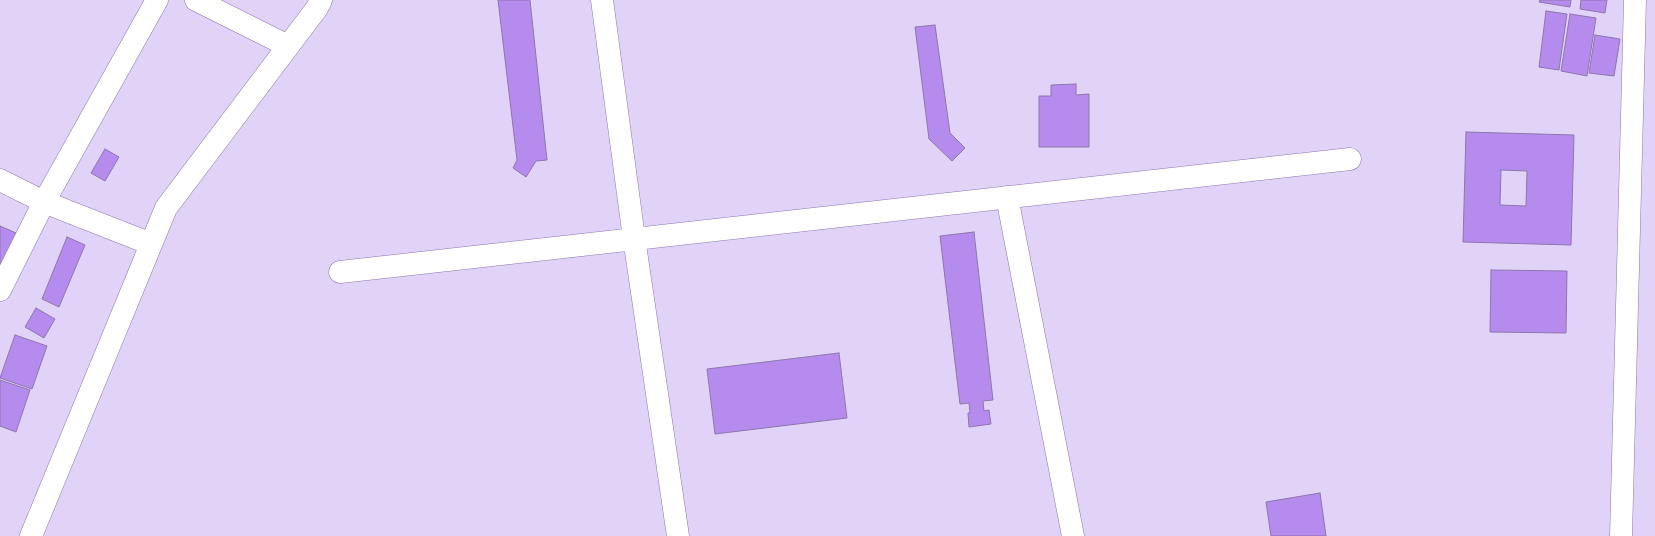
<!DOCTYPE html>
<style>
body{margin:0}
canvas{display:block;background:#e1d3f8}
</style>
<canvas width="1655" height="536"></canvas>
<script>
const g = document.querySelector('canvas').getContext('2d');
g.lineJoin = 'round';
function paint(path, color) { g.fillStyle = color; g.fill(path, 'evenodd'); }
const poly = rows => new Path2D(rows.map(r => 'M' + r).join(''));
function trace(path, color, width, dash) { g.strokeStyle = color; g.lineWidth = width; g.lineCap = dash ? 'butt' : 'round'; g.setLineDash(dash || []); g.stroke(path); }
const building = poly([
 [498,0,530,0,547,160,536,161,526,177,513,168,517,160,498,0],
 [1540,0,1571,0,1570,7,1539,2,1540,0],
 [1581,0,1607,0,1605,13,1580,9,1581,0],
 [1546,11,1567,14,1559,70,1539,67,1546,11],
 [1570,14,1596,18,1587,76,1561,71,1570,14],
 [935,25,950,133,965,148,952,161,929,139,915,27,935,25],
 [1595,35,1620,39,1614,76,1589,73,1595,35],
 [1076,84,1076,95,1089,94,1089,147,1039,147,1039,96,1051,96,1051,85,1076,84],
 [1466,132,1574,135,1571,245,1463,242,1466,132],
 [1501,170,1527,171,1526,206,1500,205,1501,170],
 [105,149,119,157,105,181,91,173,105,149],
 [0,226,16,233,0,268,0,226],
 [974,232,993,400,983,401,984,411,989,410,991,424,969,427,968,413,970,413,969,403,960,404,940,236,974,232],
 [67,237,85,245,59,307,42,299,67,237],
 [1491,270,1567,271,1566,333,1490,332,1491,270],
 [36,308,55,319,44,338,25,327,36,308],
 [15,335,47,346,32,389,0,378,15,335],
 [839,353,847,418,715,434,707,369,839,353],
 [0,380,30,390,16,432,0,426,0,380],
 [1320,493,1326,536,1271,536,1266,502,1320,493]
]);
paint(building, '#b68bee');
trace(building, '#8d76ad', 1);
const minor = poly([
 [196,0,288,46],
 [602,0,634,238,678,536],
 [0,180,44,202,151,244],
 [1007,197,1073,536],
 [340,272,1350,159],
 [0,290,44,202,157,0],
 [31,536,166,208,317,8,321,0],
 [1621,536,1635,0]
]);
trace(minor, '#8d76ae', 23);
trace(minor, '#fff', 22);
</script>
